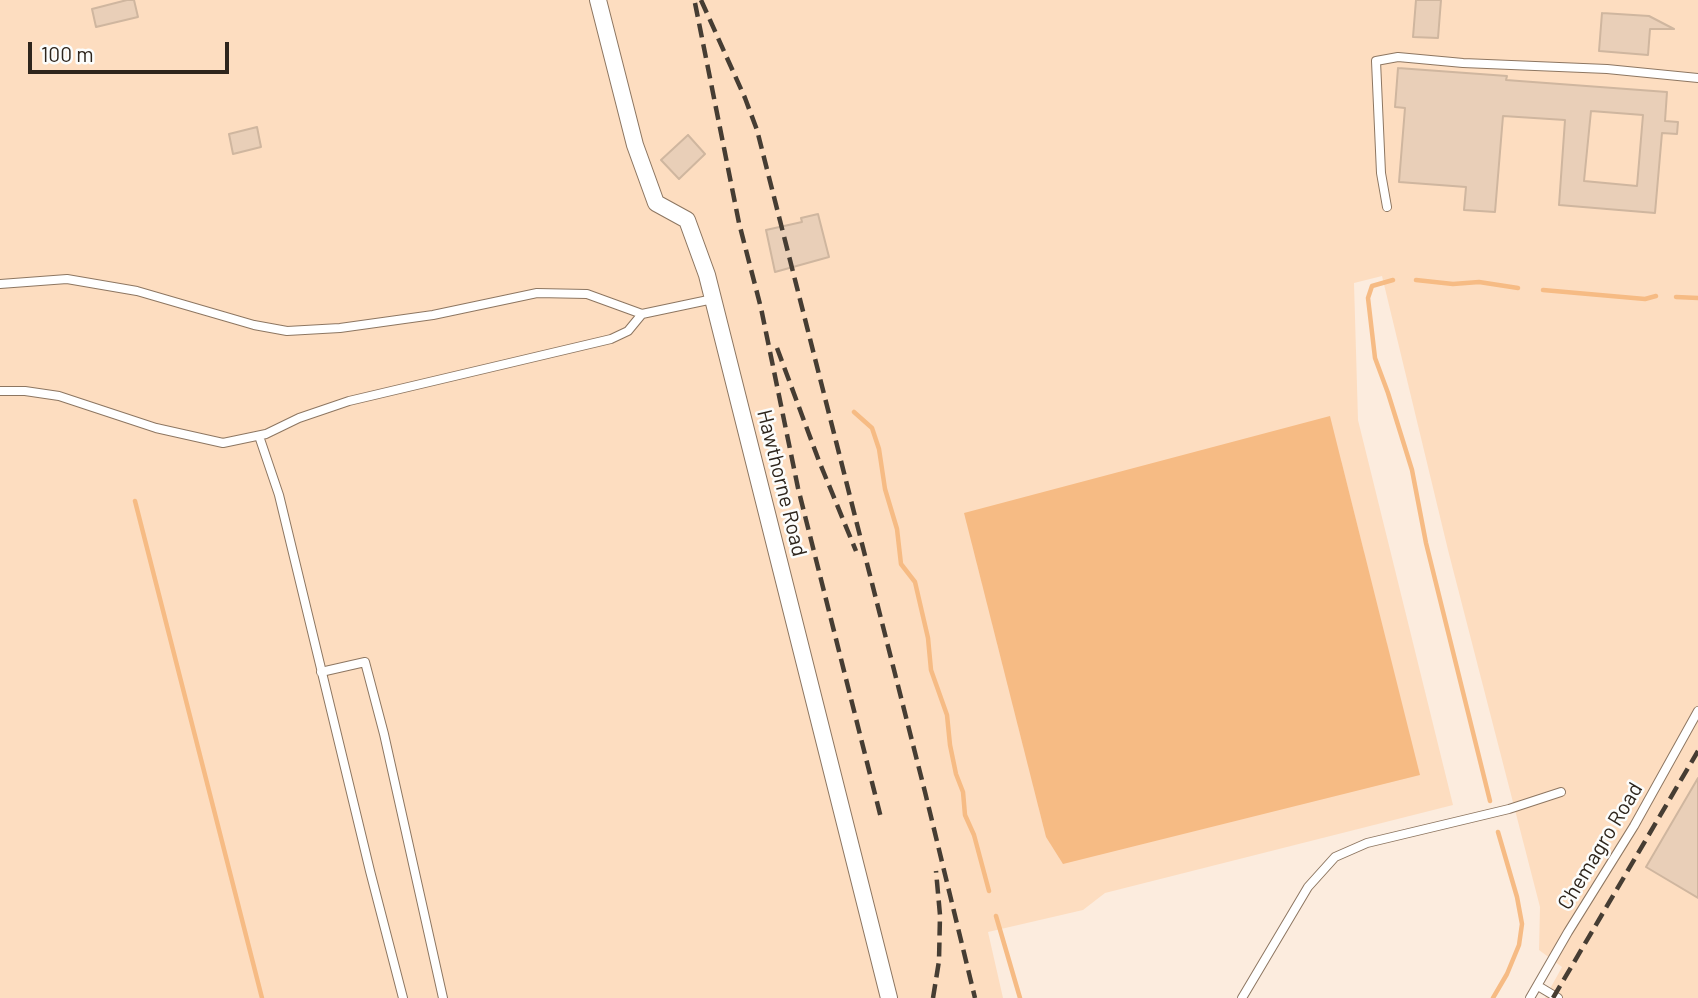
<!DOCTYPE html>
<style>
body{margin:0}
#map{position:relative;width:1698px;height:998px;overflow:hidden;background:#fcecde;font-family:Barlow,sans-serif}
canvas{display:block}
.scale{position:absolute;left:28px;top:42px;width:201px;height:32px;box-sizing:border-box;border:4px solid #2e251c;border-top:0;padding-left:9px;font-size:21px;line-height:24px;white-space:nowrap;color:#2e251c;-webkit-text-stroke:5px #fcfdfc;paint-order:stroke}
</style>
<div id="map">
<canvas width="1698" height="998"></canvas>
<div class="scale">100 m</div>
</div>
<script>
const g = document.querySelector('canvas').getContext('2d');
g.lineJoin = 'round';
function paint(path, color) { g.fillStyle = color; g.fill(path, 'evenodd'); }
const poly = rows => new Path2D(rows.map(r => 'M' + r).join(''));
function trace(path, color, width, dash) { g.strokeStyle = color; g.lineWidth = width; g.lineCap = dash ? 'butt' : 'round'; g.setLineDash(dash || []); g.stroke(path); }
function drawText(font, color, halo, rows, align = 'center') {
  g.font = font + ' Barlow,sans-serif'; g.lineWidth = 5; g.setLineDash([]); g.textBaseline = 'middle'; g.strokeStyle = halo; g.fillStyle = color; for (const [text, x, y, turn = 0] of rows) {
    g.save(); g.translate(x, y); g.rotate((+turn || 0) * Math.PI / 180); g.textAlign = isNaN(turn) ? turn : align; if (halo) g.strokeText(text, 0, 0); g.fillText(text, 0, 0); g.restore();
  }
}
paint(poly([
 [0,0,1698,0,1698,998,1545,998,1562,967,1539,950,1540,907,1448,550,1382,276,1354,283,1358,420,1453,805,1105,893,1083,910,988,932,1003,998,0,998]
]), '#fdddc0');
paint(poly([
 [1330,416,1420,775,1063,864,1046,837,964,513]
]), '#f6bb84');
trace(poly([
 [1393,280,1372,286,1368,298,1375,358,1388,393,1412,470,1426,543,1490,801],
 [1416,280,1453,284,1479,282,1518,288],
 [1543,290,1645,299,1656,296],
 [1676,297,1698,298],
 [854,412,872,428,879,449,885,489,897,529,901,564,915,582,928,638,931,670,947,715,950,745,956,774,963,792,965,815,974,835,989,891],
 [135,501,262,998],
 [996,916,1020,998],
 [1493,998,1507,974,1519,945,1522,924,1517,897,1498,832]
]), '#f6bb84', 4.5);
const building = poly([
 [127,0,134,0,138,17,96,27,92,9,127,0],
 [1416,0,1441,0,1438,38,1413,37,1416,0],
 [1602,13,1649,16,1674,29,1650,29,1648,55,1599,51,1602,13],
 [1398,68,1507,76,1506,80,1667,92,1665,121,1678,122,1677,134,1662,133,1655,213,1559,205,1565,120,1503,116,1495,212,1464,210,1466,187,1399,182,1405,108,1395,107,1398,68],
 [1591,111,1643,115,1637,186,1584,181,1591,111],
 [257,127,261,147,233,154,229,134,257,127],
 [688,135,705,154,679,179,661,160,688,135],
 [818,214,829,257,775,272,766,230,802,222,801,218,818,214],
 [1698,778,1698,898,1646,867,1698,778]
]);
paint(building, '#e9cfb8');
trace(building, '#cfb69f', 2);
const service = poly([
 [1387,207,1381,173,1376,61,1398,57,1463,63,1607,69,1698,78],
 [0,284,67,279,137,291,254,325,287,331,340,328,433,315,537,293,587,294,642,314,713,299],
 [0,391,25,391,59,396,156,428,223,443,266,434,299,418,349,401,611,339,628,331,642,314],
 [259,436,279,495,370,871,403,998],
 [321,672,365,662,384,734,443,998],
 [1538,986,1558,998],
 [1242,998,1308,887,1335,857,1367,843,1509,809,1561,792],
 [1530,998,1568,932,1634,826,1698,711]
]);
const minor = poly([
 [598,0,635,145,656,203,687,220,707,275,889,998]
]);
trace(service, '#8d7661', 10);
trace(minor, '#8d7661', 18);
trace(service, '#fff', 8);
trace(minor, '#fff', 16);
trace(poly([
 [701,0,745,98,757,130,925,792,975,998],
 [695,3,739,223,761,308,798,488,881,818],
 [777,348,819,461,856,551],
 [933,998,939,961,940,915,936,871],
 [1553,998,1698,751]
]), '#463d33', 4.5, [14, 7]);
drawText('21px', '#2e251c', '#fcfdfc', [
 ["Hawthorne Road",782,483,76],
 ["Chemagro Road",1600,846,-59]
]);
</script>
